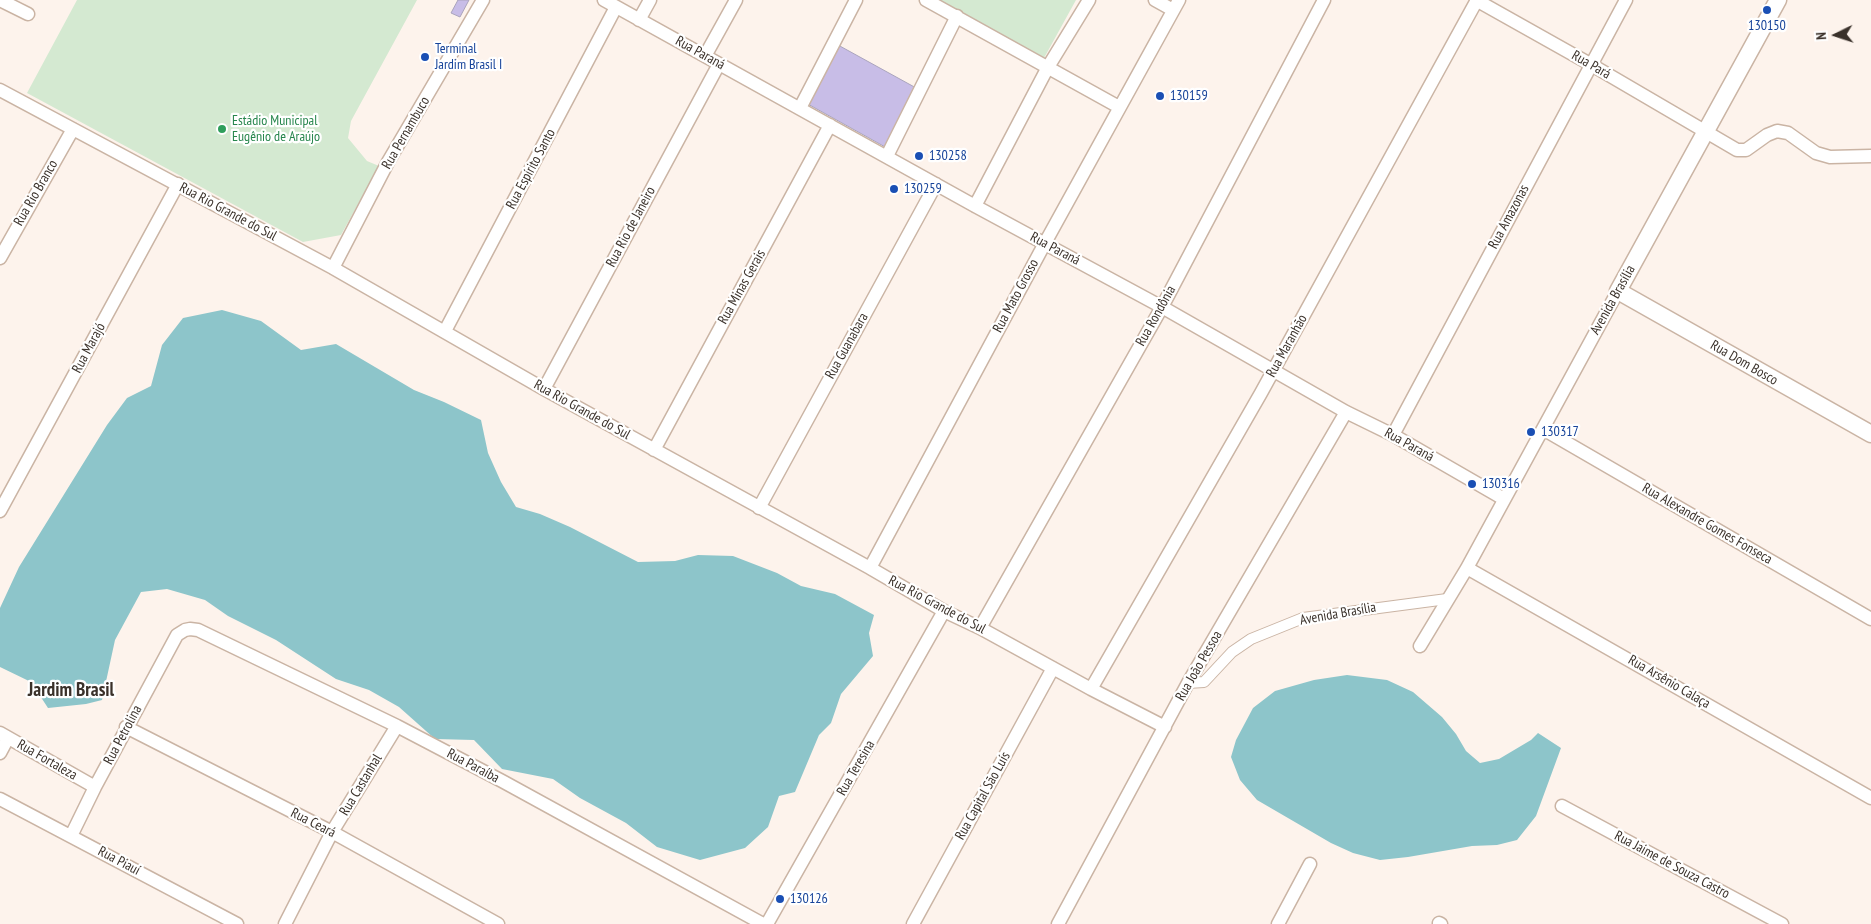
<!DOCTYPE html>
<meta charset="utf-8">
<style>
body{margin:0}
#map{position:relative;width:1871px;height:924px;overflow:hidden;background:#fdf3ec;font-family:"PT Sans Narrow",sans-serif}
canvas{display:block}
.north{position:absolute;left:1811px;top:10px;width:50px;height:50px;-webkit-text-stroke:4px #fff;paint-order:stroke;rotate:266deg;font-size:14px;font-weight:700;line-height:20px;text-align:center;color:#3a312a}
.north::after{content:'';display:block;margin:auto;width:18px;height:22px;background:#3a312a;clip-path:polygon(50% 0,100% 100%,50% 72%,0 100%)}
</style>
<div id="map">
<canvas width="1871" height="924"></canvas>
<div class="north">N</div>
</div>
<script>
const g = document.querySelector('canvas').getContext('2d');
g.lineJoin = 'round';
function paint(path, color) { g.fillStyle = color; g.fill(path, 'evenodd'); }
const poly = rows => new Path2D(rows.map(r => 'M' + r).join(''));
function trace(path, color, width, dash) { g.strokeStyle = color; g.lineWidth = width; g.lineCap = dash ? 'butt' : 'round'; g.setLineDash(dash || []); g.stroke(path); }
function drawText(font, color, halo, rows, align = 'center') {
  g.font = font + ' "PT Sans Narrow",sans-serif'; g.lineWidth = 4.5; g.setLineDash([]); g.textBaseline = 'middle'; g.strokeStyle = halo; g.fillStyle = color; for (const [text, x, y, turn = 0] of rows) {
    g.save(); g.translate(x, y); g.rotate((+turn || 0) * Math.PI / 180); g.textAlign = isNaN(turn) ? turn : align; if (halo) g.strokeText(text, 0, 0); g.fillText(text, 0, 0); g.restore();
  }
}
paint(poly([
 [77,0,417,0,351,121,348,138,367,161,379,166,341,235,303,242,27,93],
 [939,0,1076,0,1044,58]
]), '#d4e9d1');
paint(poly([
 [222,310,261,321,301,350,336,344,414,390,444,402,481,420,488,453,501,482,516,507,540,514,570,527,638,562,675,561,698,555,733,556,777,573,801,586,835,594,874,615,869,633,873,656,841,694,831,723,819,735,795,792,779,796,768,827,745,848,700,860,657,847,626,823,580,798,553,779,502,769,474,740,435,739,399,707,369,690,336,679,276,640,228,616,205,600,167,589,141,592,115,640,102,700,86,704,48,708,31,682,0,667,0,608,19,567,107,425,127,398,151,386,162,345,183,318],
 [1347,675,1387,680,1413,692,1442,717,1456,734,1466,751,1480,763,1499,759,1531,740,1538,733,1561,748,1536,816,1517,840,1497,845,1472,846,1408,857,1380,860,1353,853,1331,843,1257,800,1240,780,1231,757,1236,740,1253,708,1275,691,1314,680]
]), '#8dc5ca');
const building = poly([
 [458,0,469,0,460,17,451,13,458,0],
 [838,45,918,89,887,148,806,103,838,45]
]);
paint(building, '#c8bde7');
trace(building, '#aaa4bc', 1);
const pedestrian = poly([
 [1188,683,1204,682,1232,652,1251,639,1303,618,1447,599]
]);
const minor = poly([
 [0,0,28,14],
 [604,0,975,206,1162,307,1346,412,1393,435,1504,499],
 [926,0,1119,107],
 [1155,0,1173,10],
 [1476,0,1590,64,1737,150,1746,150,1767,135,1777,131,1788,133,1816,153,1830,157,1871,156],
 [639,20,650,0],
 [705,56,736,0],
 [0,90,333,268,544,389,870,568,944,611,980,628,1091,689,1165,727],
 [800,108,856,0],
 [887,156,957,16],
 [975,206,1048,67,1089,0],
 [0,258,73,129],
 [333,268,388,162,483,0],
 [445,331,616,7],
 [544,389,719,64],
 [1543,429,1871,619],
 [1393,435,1626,0],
 [654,450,830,125],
 [759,508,936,184],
 [0,511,178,184],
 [870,568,1045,243,1179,0],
 [1467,568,1871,798],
 [980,628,1162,307,1324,0],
 [1420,646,1467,568,1618,291],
 [1091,689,1261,393,1477,0],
 [126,727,332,832,498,924],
 [0,733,95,787],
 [0,753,8,738],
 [0,799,237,924],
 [1562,806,1782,924],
 [71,836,95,787,177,635,185,630,190,629,198,630,397,726,502,781,763,924],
 [1439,923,1441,924],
 [285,924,332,832,397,726],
 [767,924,944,611],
 [913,924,1053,668],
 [1058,924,1188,683,1346,412],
 [1278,924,1310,864]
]);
const tertiary = poly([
 [1778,0,1618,291,1871,434]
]);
trace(pedestrian, '#cab4a4', 12);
trace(minor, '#cab4a4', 15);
trace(tertiary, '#cab4a4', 19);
trace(pedestrian, '#fff', 10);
trace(minor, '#fff', 12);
trace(tertiary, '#fff', 16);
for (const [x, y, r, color] of [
 [1767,10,5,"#1a4fb4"],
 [425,57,5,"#1a4fb4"],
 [1160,96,5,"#1a4fb4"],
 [222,129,5,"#2e9e5b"],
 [919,156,5,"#1a4fb4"],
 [894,189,5,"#1a4fb4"],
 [1531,432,5,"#1a4fb4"],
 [1472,484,5,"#1a4fb4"],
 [780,899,5,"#1a4fb4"]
]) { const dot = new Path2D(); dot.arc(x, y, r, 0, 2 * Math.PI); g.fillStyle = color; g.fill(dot); trace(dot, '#fff', 2); }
drawText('14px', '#164399', '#fff', [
 ["130150",1767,26,"center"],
 ["Terminal",435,49],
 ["Jardim Brasil I",435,65],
 ["130159",1170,96],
 ["130258",929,156],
 ["130259",904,189],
 ["130317",1541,432],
 ["130316",1482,484],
 ["130126",790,899]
], 'left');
drawText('14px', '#3a312a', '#fff', [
 ["Rua Paraná",700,53,29],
 ["Rua Pará",1591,65,30],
 ["Rua Pernambuco",406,133,-60],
 ["Rua Espírito Santo",531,169,-62],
 ["Rua Rio Branco",36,193,-60],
 ["Rua Rio Grande do Sul",228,212,28],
 ["Rua Amazonas",1509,217,-62],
 ["Rua Rio de Janeiro",631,227,-62],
 ["Rua Paraná",1055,249,28],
 ["Rua Minas Gerais",742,287,-61],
 ["Rua Mato Grosso",1016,296,-62],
 ["Avenida Brasília",1613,300,-61],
 ["Rua Rondônia",1156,316,-61],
 ["Rua Guanabara",847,346,-61],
 ["Rua Maranhão",1287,346,-61],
 ["Rua Marajó",89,348,-62],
 ["Rua Dom Bosco",1744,363,30],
 ["Rua Rio Grande do Sul",582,410,29],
 ["Rua Paraná",1409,445,29],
 ["Rua Alexandre Gomes Fonseca",1707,524,30],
 ["Rua Rio Grande do Sul",937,605,28],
 ["Avenida Brasília",1338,614,-10],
 ["Rua João Pessoa",1199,666,-60],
 ["Rua Arsênio Calaça",1669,682,30],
 ["Rua Petrolina",123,735,-62],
 ["Rua Fortaleza",47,760,30],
 ["Rua Paraíba",473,766,28],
 ["Rua Teresina",856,768,-60],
 ["Rua Castanhal",361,785,-59],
 ["Rua Capital São Luís",983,796,-61],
 ["Rua Ceará",313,823,27],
 ["Rua Piauí",119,861,28],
 ["Rua Jaime de Souza Castro",1672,865,28]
]);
drawText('14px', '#27864d', '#fff', [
 ["Estádio Municipal",232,121],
 ["Eugênio de Araújo",232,137]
], 'left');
drawText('bold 19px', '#3a312a', '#fff', [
 ["Jardim Brasil",71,691]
]);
</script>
